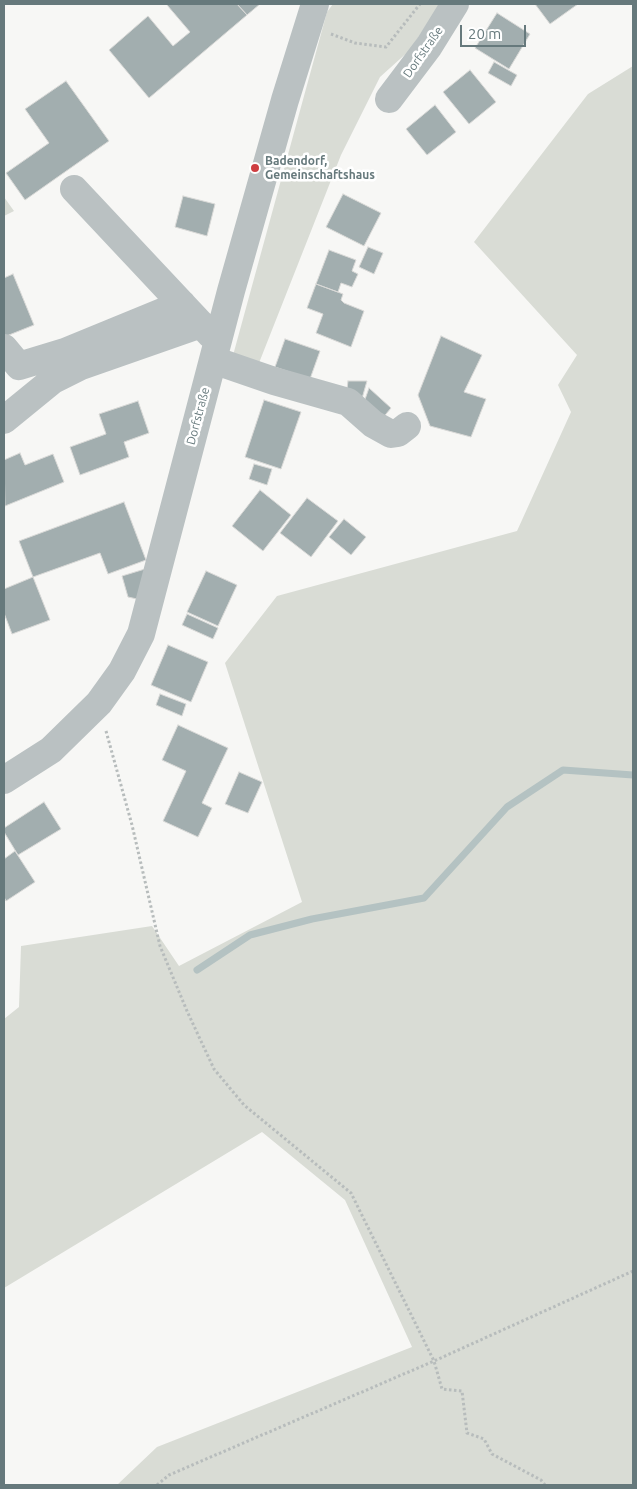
<!DOCTYPE html>
<meta charset="utf-8">
<style>
body{margin:0}
#map{position:relative;width:637px;height:1489px;overflow:hidden;background:#f7f7f5;font-family:Ubuntu,sans-serif}
canvas{display:block}
.frame{position:absolute;inset:0;border:5px solid #66797c;pointer-events:none}
.scale{position:absolute;left:460px;top:25px;width:66px;height:22px;box-sizing:border-box;border:2px solid #66797c;border-top:0;padding-left:6px;font-size:15px;line-height:18px;white-space:nowrap;color:#66797c;-webkit-text-stroke:4px #fff;paint-order:stroke}
</style>
<div id="map">
<canvas width="637" height="1489"></canvas>
<div class="frame"></div>
<div class="scale">20 m</div>
</div>
<script>
const g = document.querySelector('canvas').getContext('2d');
g.lineJoin = 'round';
function paint(path, color) { g.fillStyle = color; g.fill(path, 'evenodd'); }
const poly = rows => new Path2D(rows.map(r => 'M' + r).join(''));
function trace(path, color, width, dash) { g.strokeStyle = color; g.lineWidth = width; g.lineCap = dash ? 'butt' : 'round'; g.setLineDash(dash || []); g.stroke(path); }
function drawText(font, color, halo, rows, align = 'center') {
  g.font = font + ' Ubuntu,sans-serif'; g.lineWidth = 5; g.setLineDash([]); g.textBaseline = 'middle'; g.strokeStyle = halo; g.fillStyle = color; for (const [text, x, y, turn = 0] of rows) {
    g.save(); g.translate(x, y); g.rotate((+turn || 0) * Math.PI / 180); g.textAlign = isNaN(turn) ? turn : align; if (halo) g.strokeText(text, 0, 0); g.fillText(text, 0, 0); g.restore();
  }
}
paint(poly([
 [333,4,440,4,410,50,380,77,341,155,257,368,232,359,327,12],
 [633,66,633,1485,117,1485,157,1447,412,1347,345,1200,262,1132,4,1288,4,1019,19,1007,21,946,152,926,179,966,302,902,225,663,277,596,517,531,571,412,558,385,577,355,474,242,588,94],
 [4,197,14,211,4,216]
]), '#d9dcd5');
trace(poly([
 [197,970,250,935,312,919,424,898,507,807,563,770,633,775]
]), '#b4c2c2', 7);
const building = poly([
 [169,4,237,4,247,15,149,98,109,50,148,16,173,46,190,32,167,5,169,4],
 [237,4,260,4,247,15,237,4],
 [535,4,578,4,550,24,535,4],
 [497,13,530,34,509,69,475,48,497,13],
 [494,62,517,75,511,86,488,73,494,62],
 [470,70,496,102,469,124,443,92,470,70],
 [66,81,109,141,25,200,6,173,49,143,25,109,66,81],
 [435,105,456,132,427,155,406,129,435,105],
 [343,194,381,213,364,246,326,227,343,194],
 [183,196,215,204,207,236,175,227,183,196],
 [368,247,383,253,374,274,359,267,368,247],
 [329,250,356,260,352,271,358,274,352,287,341,283,338,292,316,284,329,250],
 [13,274,34,325,4,337,4,278,13,274],
 [316,284,343,294,341,300,344,303,364,311,351,347,316,333,323,314,307,308,316,284],
 [441,336,482,355,464,392,486,399,471,437,430,426,418,395,441,336],
 [285,339,320,351,310,379,275,367,285,339],
 [348,381,367,381,361,402,346,397,348,381],
 [369,388,391,408,381,420,363,405,369,388],
 [264,400,301,412,281,469,245,457,264,400],
 [138,401,149,433,124,442,129,457,80,475,70,447,106,434,99,414,138,401],
 [20,453,25,465,53,454,64,482,5,506,4,460,20,453],
 [254,464,272,469,267,485,249,479,254,464],
 [260,490,291,515,263,551,232,526,260,490],
 [307,498,338,521,311,557,280,533,307,498],
 [124,502,146,560,108,574,100,553,33,577,19,541,124,502],
 [344,519,366,537,351,555,329,537,344,519],
 [145,569,137,599,128,597,122,576,145,569],
 [206,571,237,585,218,626,187,612,206,571],
 [33,577,50,620,12,634,4,613,4,589,33,577],
 [187,614,218,628,213,639,182,625,187,614],
 [168,645,208,662,191,702,151,685,168,645],
 [160,694,186,704,182,716,156,705,160,694],
 [178,725,228,748,202,803,212,808,198,837,163,821,186,771,162,760,178,725],
 [239,772,262,782,248,813,225,804,239,772],
 [44,802,61,829,18,855,4,832,4,828,44,802],
 [15,851,35,882,6,901,4,897,4,859,15,851]
]);
paint(building, '#a2aeaf');
trace(building, '#d9d9d7', 1);
trace(poly([
 [331,34,355,43,386,47,420,4],
 [106,731,132,825,160,946,187,1011,214,1069,244,1105,351,1193,434,1361,442,1389,462,1391,467,1433,484,1439,492,1454,541,1480,545,1485],
 [157,1485,169,1475,434,1361,633,1271]
]), '#b7bcbc', 3, [2.5, 2.5]);
trace(poly([
 [389,99,429,46,455,4],
 [74,189,211,335],
 [4,348,19,366,65,352,182,304],
 [213,360,274,381,348,402,373,424,391,434,398,433,407,426],
 [4,420,53,380,81,366,201,324],
 [4,780,51,750,99,703,122,671,141,634,231,291,285,100,315,4]
]), '#bac1c2', 28);
for (const [x, y, r, color] of [
 [255,168,5,"#ce3e41"]
]) { const dot = new Path2D(); dot.arc(x, y, r, 0, 2 * Math.PI); g.fillStyle = color; g.fill(dot); trace(dot, '#fff', 2); }
drawText('12px', '#66797c', '#fff', [
 ["Dorfstraße",423,52,-55],
 ["Dorfstraße",198,416,-75]
]);
drawText('bold 12px', '#66797c', '#fff', [
 ["Badendorf,",265,161],
 ["Gemeinschaftshaus",265,175]
], 'left');
</script>
